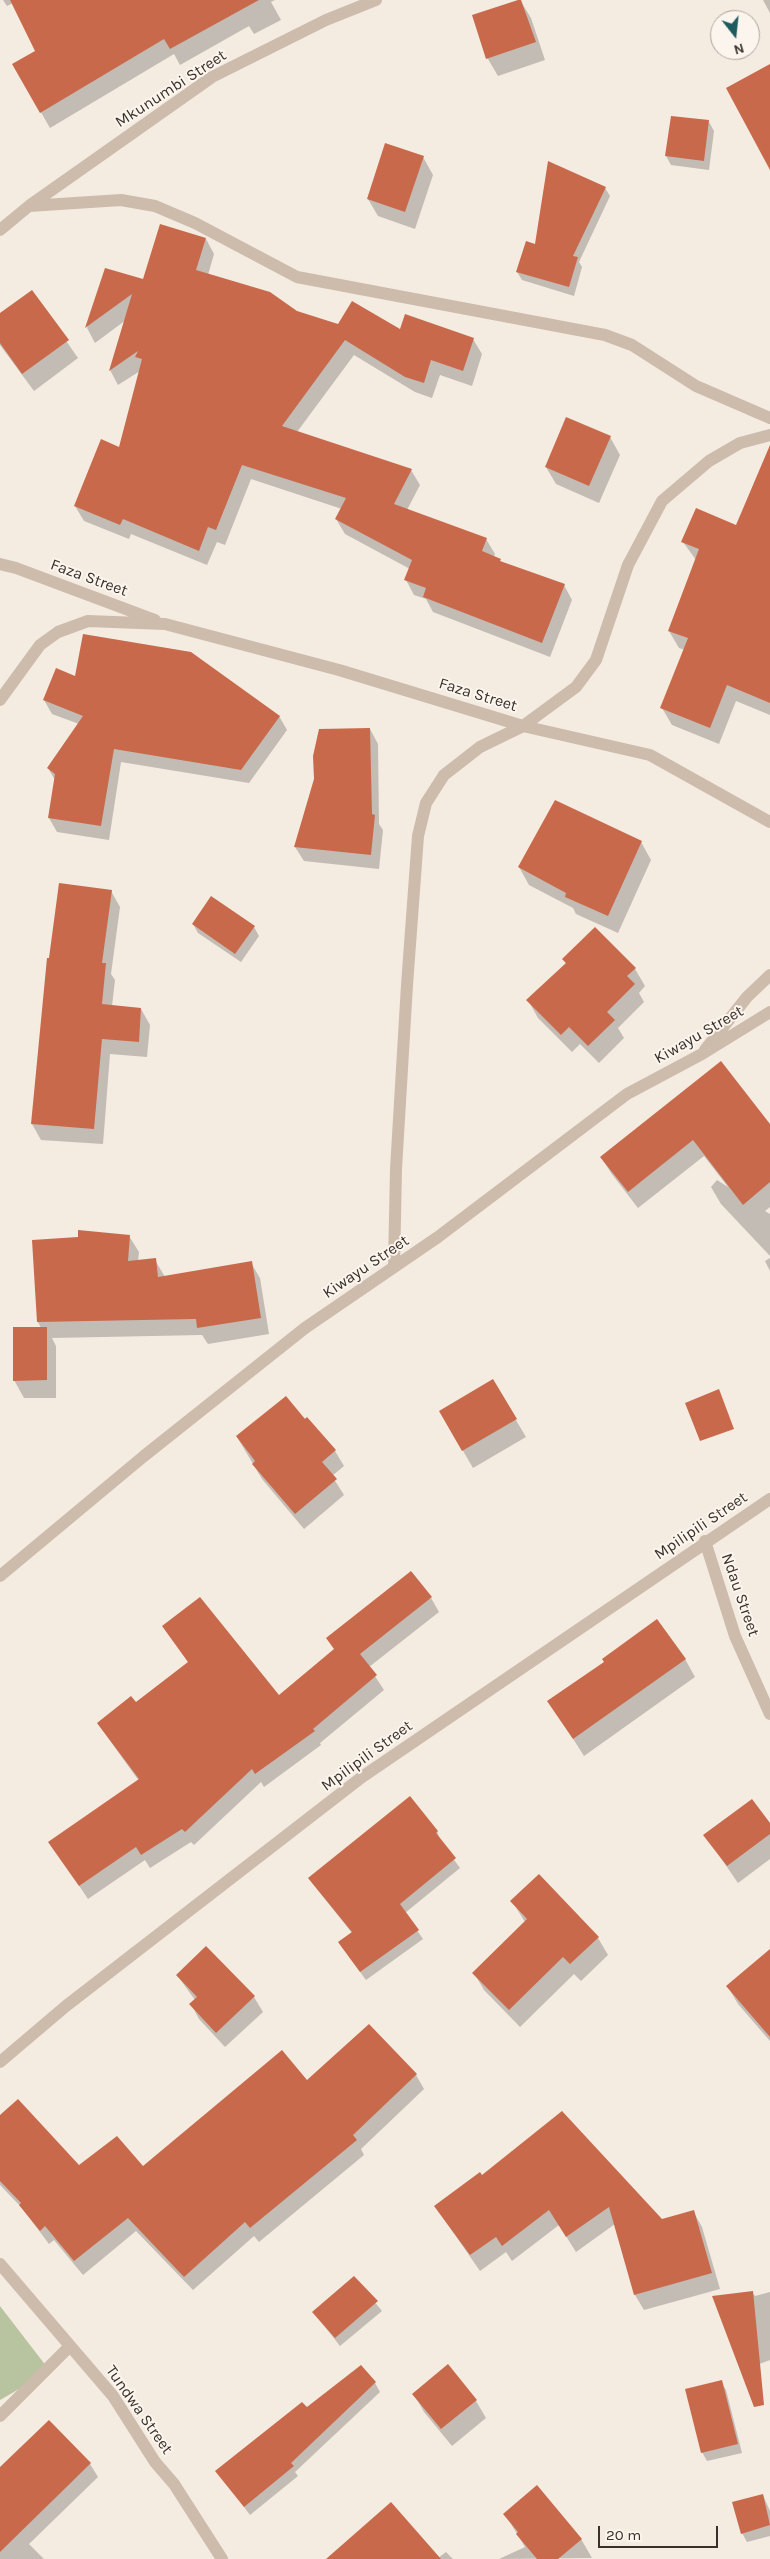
<!DOCTYPE html>
<style>
body{margin:0}
#map{position:relative;width:770px;height:2559px;overflow:hidden;background:#f4ebe1;font-family:Karla,sans-serif}
canvas{display:block}
.north{position:absolute;left:710px;top:10px;width:50px;height:50px;box-sizing:border-box;background:#fbf5ee;border:1px solid #aea6a0;border-radius:50%;rotate:164deg;font-size:14px;font-weight:700;line-height:20px;text-align:center;color:#3b302b}
.north::after{content:'';display:block;margin:auto;width:18px;height:22px;background:#1f5a5e;clip-path:polygon(50% 0,100% 100%,50% 72%,0 100%)}
.scale{position:absolute;left:598px;top:2526px;width:120px;height:22px;box-sizing:border-box;border:2px solid #3b302b;border-top:0;padding-left:6px;font-size:15px;line-height:18px;white-space:nowrap;color:#3b302b;-webkit-text-stroke:4px #fbf5ee;paint-order:stroke}
</style>
<div id="map">
<canvas width="770" height="2559"></canvas>
<div class="north">N</div>
<div class="scale">20 m</div>
</div>
<script>
const g = document.querySelector('canvas').getContext('2d');
g.lineJoin = 'round';
function paint(path, color) { g.fillStyle = color; g.fill(path, 'evenodd'); }
const poly = rows => new Path2D(rows.map(r => 'M' + r).join(''));
function trace(path, color, width, dash) { g.strokeStyle = color; g.lineWidth = width; g.lineCap = dash ? 'butt' : 'round'; g.setLineDash(dash || []); g.stroke(path); }
function drawText(font, color, halo, rows, align = 'center') {
  g.font = font + ' Karla,sans-serif'; g.lineWidth = 4; g.setLineDash([]); g.textBaseline = 'middle'; g.strokeStyle = halo; g.fillStyle = color; for (const [text, x, y, turn = 0] of rows) {
    g.save(); g.translate(x, y); g.rotate((+turn || 0) * Math.PI / 180); g.textAlign = isNaN(turn) ? turn : align; if (halo) g.strokeText(text, 0, 0); g.fillText(text, 0, 0); g.restore();
  }
}
paint(poly([
 [0,2306,50,2371,0,2400]
]), '#b8c4a0');
paint(poly([
 [3,0,275,0,271,2,281,20,254,34,249,26,180,65,174,54,50,128,14,65,37,52,13,3,7,6],
 [520,0,531,18,545,60,498,76,488,59,473,16],
 [763,0,770,0,770,13],
 [709,122,714,131,709,170,671,165,666,156],
 [423,157,433,175,415,229,378,216,368,199],
 [605,188,610,196,579,262,582,267,574,296,522,280,517,272,536,246],
 [206,239,214,254,208,275,296,313,339,325,473,339,482,354,472,386,440,375,432,398,415,392,354,355,297,432,411,470,420,485,407,510,486,539,495,554,494,557,503,563,564,585,572,600,550,657,433,612,426,599,414,595,406,580,410,569,345,534,336,519,342,509,251,479,225,545,217,542,207,565,131,534,129,539,84,521,75,506,120,449,140,371,118,385,110,370,126,320,95,343,87,328,105,269,144,281],
 [32,292,78,358,34,391,0,345,0,315],
 [610,437,620,455,599,503,556,484,546,467],
 [770,470,770,715,736,701,719,744,672,725,662,708,685,650,679,648,669,631,696,560,683,542,737,526],
 [76,677,279,716,287,730,249,783,121,762,109,840,57,832,49,818,55,780,48,768,79,724,52,714,44,700],
 [370,729,378,744,379,824,383,830,379,869,304,861,295,847],
 [641,842,651,860,618,933,576,914,573,908,529,885,519,867],
 [111,891,120,907,111,974,115,980,112,1006,141,1009,150,1025,147,1057,110,1054,103,1144,41,1140,32,1124],
 [193,924,254,927,259,936,241,962,198,933],
 [564,960,635,969,645,986,639,993,644,1002,618,1028,624,1038,599,1063,580,1044,572,1052,538,1018,528,1000,566,964],
 [721,1063,770,1126,770,1207,765,1211,770,1214,770,1256,721,1204,711,1187,717,1180,728,1187,704,1156,638,1208,611,1173,601,1157],
 [129,1236,139,1252,138,1262,155,1260,165,1277,251,1263,260,1278,269,1334,208,1344,202,1335,52,1338,56,1346,56,1398,24,1398,14,1380,41,1328,38,1322],
 [770,1258,770,1271,765,1261],
 [492,1380,526,1437,473,1468,440,1411],
 [307,1418,335,1451,344,1466,332,1476,344,1495,304,1529,262,1479,237,1437],
 [431,1598,439,1612,369,1667,384,1690,320,1743,321,1745,264,1787,261,1782,194,1845,191,1842,150,1868,145,1860,88,1899,50,1842,139,1781,98,1724,135,1704,189,1663,163,1626,279,1697,335,1650,328,1638],
 [685,1659,695,1677,584,1756,549,1701,606,1663],
 [770,1825,770,1859,738,1883,705,1835],
 [437,1831,441,1842,460,1868,405,1913,423,1939,366,1980,339,1943,352,1933,309,1879],
 [512,1901,598,1938,608,1955,581,1981,574,1974,520,2027,484,1990,474,1973,525,1922],
 [206,1948,254,1997,263,2012,225,2047,199,2019,191,2004,195,2000,177,1975],
 [770,1968,770,2041,738,2004,728,1987],
 [369,2026,416,2075,424,2089,361,2149,364,2155,259,2242,254,2236,193,2290,136,2231,83,2275,54,2240,49,2244,22,2208,0,2185,0,2132,79,2167,143,2167,307,2082],
 [562,2112,662,2220,693,2211,702,2227,720,2289,644,2310,635,2295,615,2224,576,2252,559,2225,512,2261,506,2252,480,2271,435,2206,482,2176],
 [354,2277,382,2311,340,2346,314,2313],
 [752,2292,755,2296,770,2292,770,2360,744,2370],
 [448,2366,476,2401,486,2418,452,2446,424,2412,414,2394],
 [721,2382,726,2390,742,2453,707,2461,702,2452],
 [375,2383,380,2392,295,2472,298,2476,250,2515,217,2471,307,2409],
 [49,2421,90,2464,98,2477,29,2544,44,2559,0,2559,0,2469],
 [763,2495,770,2511,770,2536,747,2542,742,2533],
 [505,2514,581,2539,592,2558,499,2559,525,2547],
 [446,2552,453,2559,326,2559,438,2558]
]), '#0003');
paint(poly([
 [10,0,259,0,170,49,164,39,40,113,12,64,35,51],
 [518,0,521,0,536,42,486,59,472,15],
 [770,64,770,170,726,88],
 [671,116,709,120,704,161,665,156],
 [385,143,424,156,405,212,367,199],
 [548,161,606,187,573,256,578,257,569,287,516,272,526,241,535,244],
 [160,224,206,238,196,270,270,292,297,311,338,324,352,301,400,329,405,314,474,338,463,371,431,360,424,383,405,377,345,340,282,426,412,469,394,504,487,538,482,551,501,559,500,561,565,584,542,643,423,597,426,588,404,580,412,560,335,519,346,498,242,465,216,530,208,527,199,551,123,519,120,525,74,506,101,439,119,447,142,359,135,357,138,351,109,371,132,294,85,328,105,268,143,279],
 [32,290,69,340,22,374,0,343,0,313],
 [566,417,611,436,589,486,545,467],
 [770,445,770,703,727,685,710,728,660,708,688,638,668,631,699,549,681,542,696,508,736,525],
 [83,634,191,652,280,716,241,770,114,749,101,826,48,818,55,774,47,768,83,716,43,700,56,668,75,676],
 [370,728,372,814,375,815,371,855,294,847,314,779,313,756,319,729],
 [555,800,642,841,608,916,565,897,566,893,518,867],
 [59,883,112,890,102,963,106,963,102,1004,141,1008,139,1042,102,1039,94,1129,31,1124,47,958,49,958],
 [211,896,255,926,235,954,192,924],
 [595,927,636,968,627,976,635,984,607,1012,615,1020,588,1046,569,1027,561,1035,526,1000,566,963,562,959],
 [721,1061,770,1124,770,1182,743,1205,693,1140,628,1192,600,1157],
 [78,1230,130,1235,128,1261,156,1258,158,1277,252,1261,261,1318,197,1328,196,1319,37,1322,32,1240,78,1237],
 [13,1327,47,1327,47,1380,13,1381],
 [493,1379,517,1419,462,1451,439,1411],
 [719,1389,734,1429,700,1441,685,1403],
 [286,1396,305,1419,307,1417,336,1450,322,1462,337,1479,295,1514,252,1464,255,1461,236,1436],
 [411,1571,432,1597,360,1654,377,1675,313,1729,315,1731,255,1774,252,1769,185,1832,182,1829,141,1855,136,1847,79,1886,48,1842,139,1779,97,1723,131,1696,136,1702,188,1662,162,1626,200,1597,279,1695,334,1649,326,1638],
 [657,1619,686,1659,573,1739,547,1701,604,1662,602,1659],
 [410,1796,438,1831,436,1833,456,1858,400,1904,419,1930,360,1972,338,1942,352,1932,308,1878],
 [752,1799,770,1823,770,1834,727,1866,703,1835],
 [539,1874,599,1937,570,1964,563,1957,509,2010,472,1973,527,1919,510,1901],
 [206,1946,255,1996,216,2033,189,2004,197,1997,176,1975],
 [770,1949,770,2037,726,1986],
 [369,2024,417,2074,353,2135,357,2140,250,2228,245,2222,184,2277,128,2218,74,2261,45,2226,40,2231,19,2205,21,2203,0,2181,0,2115,18,2099,79,2165,117,2136,143,2166,282,2050,307,2080],
 [562,2111,662,2219,694,2210,712,2273,634,2295,609,2207,566,2237,549,2210,502,2246,496,2237,470,2255,434,2206,480,2172,482,2175],
 [354,2276,378,2301,335,2338,312,2312],
 [753,2291,764,2405,754,2407,712,2296],
 [448,2364,477,2400,441,2429,412,2394],
 [361,2365,376,2382,291,2463,294,2466,244,2507,215,2471,302,2402,307,2407],
 [722,2380,738,2444,701,2453,685,2389],
 [49,2420,91,2463,0,2552,0,2467],
 [537,2485,582,2539,558,2559,537,2559,516,2534,518,2532,503,2514],
 [763,2494,770,2525,741,2534,732,2502],
 [391,2502,441,2559,326,2559]
]), '#c8694b');
trace(poly([
 [29,206,121,200,155,206,195,223,297,277,605,335,632,345,696,386,770,418],
 [0,230,29,206,212,77,326,20,376,0],
 [0,564,16,568,155,620],
 [0,700,40,645,58,632,88,621,165,624,339,670,523,726,650,755,770,822],
 [705,1050,747,997,770,975],
 [394,1267,396,1169,407,985,418,836,426,803,444,775,480,747,523,726,576,687,596,660,628,565,662,501,709,461,740,443,770,435],
 [705,1541,735,1636,770,1714],
 [0,1576,144,1456,305,1328,438,1237,627,1094,702,1054,770,1012],
 [0,2062,66,2006,362,1777,770,1499],
 [0,2264,113,2396,155,2462,174,2484,222,2559],
 [0,2416,70,2346]
]), '#cdbbac', 12);
drawText('16px', '#3b302b', '#fbf5ee', [
 ["Mkunumbi Street",171,89,-33],
 ["Faza Street",89,578,20],
 ["Faza Street",478,695,17],
 ["Kiwayu Street",699,1035,-30],
 ["Kiwayu Street",366,1267,-34],
 ["Mpilipili Street",701,1526,-34],
 ["Ndau Street",740,1595,71],
 ["Mpilipili Street",367,1756,-36],
 ["Tundwa Street",139,2410,55]
]);
</script>
